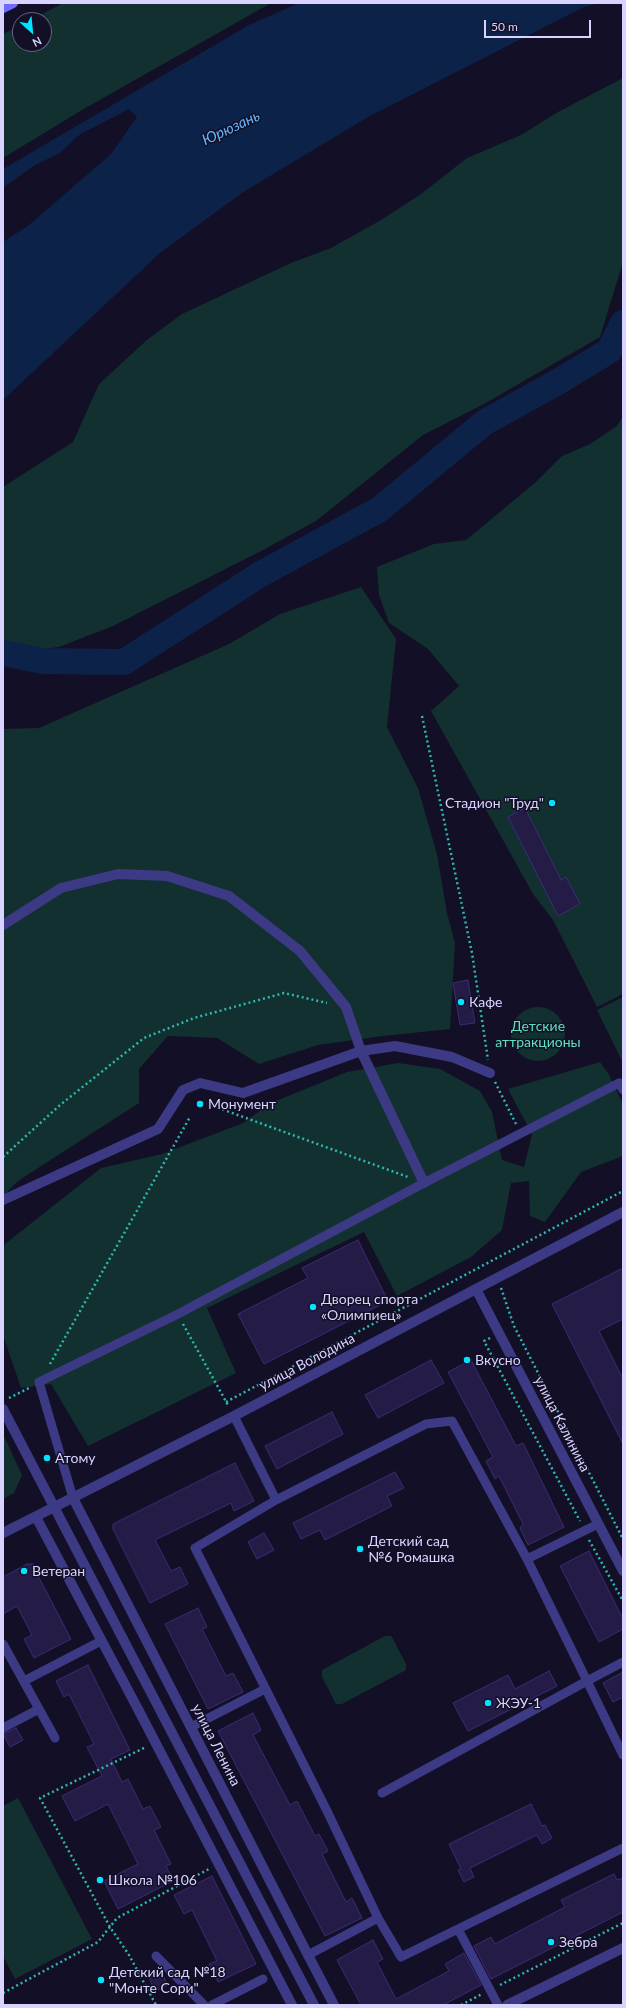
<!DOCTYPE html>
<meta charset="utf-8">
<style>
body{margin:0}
#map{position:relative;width:626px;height:2008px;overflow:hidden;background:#130f26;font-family:Lato,sans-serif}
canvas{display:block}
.frame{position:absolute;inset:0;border:4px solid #d9d4ff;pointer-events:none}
.north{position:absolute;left:12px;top:12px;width:40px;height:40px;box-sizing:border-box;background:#130f26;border:1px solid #625e7d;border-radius:50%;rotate:153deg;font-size:11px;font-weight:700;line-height:16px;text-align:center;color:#d9d4ff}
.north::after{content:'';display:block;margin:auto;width:14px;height:18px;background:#00e5ff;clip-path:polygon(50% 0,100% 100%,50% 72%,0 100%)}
.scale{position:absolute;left:484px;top:20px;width:107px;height:18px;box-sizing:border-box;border:2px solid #d9d4ff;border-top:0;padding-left:5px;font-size:12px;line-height:14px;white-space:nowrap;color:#d9d4ff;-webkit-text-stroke:3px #130f26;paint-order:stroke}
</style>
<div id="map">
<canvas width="626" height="2008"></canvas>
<div class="frame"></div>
<div class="north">N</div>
<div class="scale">50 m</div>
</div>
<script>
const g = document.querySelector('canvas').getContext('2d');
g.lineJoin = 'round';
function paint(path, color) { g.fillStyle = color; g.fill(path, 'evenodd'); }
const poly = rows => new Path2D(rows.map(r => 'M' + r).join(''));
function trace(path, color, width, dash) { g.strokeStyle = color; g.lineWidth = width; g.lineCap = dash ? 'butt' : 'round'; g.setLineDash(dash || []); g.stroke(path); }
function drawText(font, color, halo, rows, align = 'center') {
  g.font = font + ' Lato,sans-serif'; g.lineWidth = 3; g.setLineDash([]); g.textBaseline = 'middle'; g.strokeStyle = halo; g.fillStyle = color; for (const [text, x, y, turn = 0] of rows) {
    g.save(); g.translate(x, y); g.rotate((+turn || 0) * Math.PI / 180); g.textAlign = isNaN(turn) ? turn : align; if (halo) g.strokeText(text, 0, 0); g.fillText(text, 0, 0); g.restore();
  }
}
paint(poly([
 [63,3,271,3,82,110,3,158,3,34,20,26,20,44,44,44,44,20,31,20],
 [623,78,623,262,600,337,484,404,423,435,316,521,263,550,113,626,59,647,3,654,3,487,73,442,99,384,148,339,182,314,291,263,331,248,381,220,421,194,467,158,521,135,558,112],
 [623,416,623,994,597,1007,553,920,533,894,431,711,459,686,428,649,389,623,379,595,377,567,434,544,466,540,536,482,562,456,590,444,617,426],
 [361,587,396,639,387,727,418,788,437,854,447,913,455,943,450,1029,383,1036,318,1045,259,1064,217,1038,168,1036,139,1069,139,1103,18,1181,3,1196,3,729,39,728,229,644,280,614],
 [623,997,623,1063,597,1010],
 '511 1034a27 27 0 1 1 54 0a27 27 0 1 1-54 0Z',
 [600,1062,608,1073,623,1104,623,1156,581,1172,545,1222,530,1216,529,1181,511,1183,502,1230,471,1257,397,1296,364,1232,207,1308,236,1373,88,1446,51,1384,21,1388,3,1335,3,1252,5,1244,101,1168,162,1154,243,1123,271,1103,347,1072,398,1063,440,1069,480,1091,492,1112,502,1160,524,1167,532,1134,508,1089],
 [3,1434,22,1475,14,1493,3,1499],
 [385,1636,391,1636,393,1639,406,1664,406,1670,342,1704,336,1704,322,1677,322,1670],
 [18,1798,92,1939,15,1979,3,1956,3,1806]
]), '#12302f');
paint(poly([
 [299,3,600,3,584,7,368,117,242,193,160,253,3,400,3,242,29,225,111,154,137,117,129,109,79,135,60,153,35,165,3,188,3,169,249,25]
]), '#0c2248');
trace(poly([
 [3,653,43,661,124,662,259,575,380,509,485,422,556,383,609,351,623,323]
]), '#0c2248', 26);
const building = poly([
 [525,808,561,880,566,877,580,904,558,916,508,817,525,808],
 [468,980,475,1023,460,1025,453,983,468,980],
 [358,1240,388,1301,264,1364,238,1314,308,1278,302,1268,358,1240],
 [623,1268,623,1319,599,1331,623,1379,623,1444,552,1304,623,1268],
 [431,1360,444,1383,378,1418,365,1395,431,1360],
 [471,1360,516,1446,523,1443,564,1527,528,1545,520,1528,523,1524,499,1476,495,1479,486,1461,493,1457,448,1372,471,1360],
 [332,1412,343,1434,277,1469,265,1446,332,1412],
 [235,1463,254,1501,234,1511,231,1503,155,1540,171,1571,180,1567,188,1584,150,1603,113,1529,113,1524,235,1463],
 [395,1472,404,1488,387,1496,392,1506,325,1540,320,1530,301,1539,293,1523,395,1472],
 [264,1533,274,1550,257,1559,248,1542,264,1533],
 [589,1551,623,1619,623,1629,599,1642,560,1566,589,1551],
 [27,1564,34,1564,34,1568,71,1639,34,1658,24,1639,32,1635,17,1606,3,1614,3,1577,27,1564],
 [198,1608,207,1627,202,1629,226,1676,233,1673,243,1692,208,1709,165,1624,198,1608],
 [88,1665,130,1750,111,1759,122,1782,128,1779,143,1809,150,1806,161,1827,154,1830,171,1864,166,1866,173,1881,118,1909,104,1881,138,1864,108,1804,75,1821,62,1796,102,1776,87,1747,94,1744,69,1694,64,1697,56,1681,88,1665],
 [549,1671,557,1686,468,1731,453,1703,508,1675,515,1689,549,1671],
 [623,1672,623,1697,613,1702,603,1683,623,1672],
 [253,1713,261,1730,253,1735,290,1805,297,1801,315,1836,319,1834,328,1851,322,1854,346,1902,352,1898,362,1918,325,1936,218,1731,253,1713],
 [16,1728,23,1740,10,1747,3,1734,16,1728],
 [531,1804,542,1826,545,1825,552,1838,542,1844,537,1835,470,1868,474,1877,464,1882,458,1870,461,1869,449,1844,531,1804],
 [614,1874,617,1880,623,1878,623,1912,491,1979,474,1946,491,1937,495,1944,565,1907,561,1900,614,1874],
 [212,1876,256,1964,218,1982,209,1964,217,1961,192,1910,184,1914,174,1895,212,1876],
 [373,1940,383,1959,377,1962,396,1999,449,1971,445,1964,464,1953,481,1985,443,2005,361,2005,337,1960,373,1940],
 [161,1972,168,1985,155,1991,149,1978,161,1972]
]);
paint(building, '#241b47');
trace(building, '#3b2d73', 1);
trace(poly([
 [422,716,472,953,488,1060],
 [495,1082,516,1124],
 [213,1106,408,1177],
 [3,1157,60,1105,144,1038,194,1018,284,993,327,1003],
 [501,1288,514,1326,623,1539],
 [183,1324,229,1407],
 [490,1338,484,1341,580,1521],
 [50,1364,190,1117],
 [9,1398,29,1388],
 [226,1402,623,1191],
 [589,1540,623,1601],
 [144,1748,40,1798,110,1927,129,1955,156,2005],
 [500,1985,623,1923],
 [3,1993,98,1942,117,1918,209,1869],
 [461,2005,482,1994]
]), '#2fb8b0', 2.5, [2, 3]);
trace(poly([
 [234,1416,276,1500,426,1424,452,1421,527,1559,598,1524],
 [73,1498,39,1382,178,1314,424,1183,619,1083,623,1090],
 [276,1500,195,1548,328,1813,378,1918],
 [3,1644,39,1709],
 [623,1662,587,1681,623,1755],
 [24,1681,101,1641],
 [191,1727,265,1689],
 [3,1728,39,1709,55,1738],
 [382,1793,587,1681,527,1559],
 [458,1929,498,2005],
 [308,1955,378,1918,401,1957,623,1848],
 [156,1956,204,2005],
 [212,2005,263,1979]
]), '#3d3a85', 9);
trace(poly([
 [3,925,61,888,118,874,167,876,229,896,300,951,346,1007,361,1051,424,1183],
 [3,1200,158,1129,183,1090,200,1083,243,1093,361,1051,395,1046,452,1057,490,1073],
 [3,1409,314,2005],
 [139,1711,292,2005],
 [308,1955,334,2005]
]), '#3d3a85', 10);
trace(poly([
 [476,1289,623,1212],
 [73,1498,308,1955],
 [36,1517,139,1711],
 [507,2005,623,1948]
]), '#3d3a85', 10);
trace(poly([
 [3,1533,234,1416,476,1289,623,1571]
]), '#3d3a85', 10);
trace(poly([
 [3,8,13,3]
]), '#6f6bff', 10);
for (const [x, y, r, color] of [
 [552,803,4,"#00e5ff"],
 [461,1002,4,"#00e5ff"],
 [200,1104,4,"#00e5ff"],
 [313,1307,4,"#00e5ff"],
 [467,1360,4,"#00e5ff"],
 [47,1458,4,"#00e5ff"],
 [360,1549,4,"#00e5ff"],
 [24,1571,4,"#00e5ff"],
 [488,1703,4,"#00e5ff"],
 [100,1880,4,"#00e5ff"],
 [551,1942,4,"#00e5ff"],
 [101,1980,4,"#00e5ff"]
]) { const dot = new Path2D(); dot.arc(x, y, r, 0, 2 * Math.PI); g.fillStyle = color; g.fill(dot); trace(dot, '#130f26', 1.5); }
drawText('14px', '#d9d4ff', '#130f26', [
 ["Стадион \"Труд\"",544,803,"right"],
 ["Кафе",469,1002],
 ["Монумент",208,1104],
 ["Дворец спорта",321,1299],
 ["«Олимпиец»",321,1315],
 ["Вкусно",475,1360],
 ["Атому",55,1458],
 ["Детский сад",368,1541],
 ["№6 Ромашка",368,1557],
 ["Ветеран",32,1571],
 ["ЖЭУ-1",496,1703],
 ["Школа №106",108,1880],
 ["Зебра",559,1942],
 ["Детский сад №18",109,1972],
 ["\"Монте Сори\"",109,1988]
], 'left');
drawText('14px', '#5fe0c0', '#130f26', [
 ["Детские",538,1026],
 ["аттракционы",538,1042]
]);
drawText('14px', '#d9d4ff', '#130f26', [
 ["улица Володина",307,1362,-28],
 ["улица Калинина",562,1424,63],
 ["улица Ленина",216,1745,63]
]);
drawText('italic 15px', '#62b6ff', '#130f26', [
 ["Юрюзань",231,128,-25]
]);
</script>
